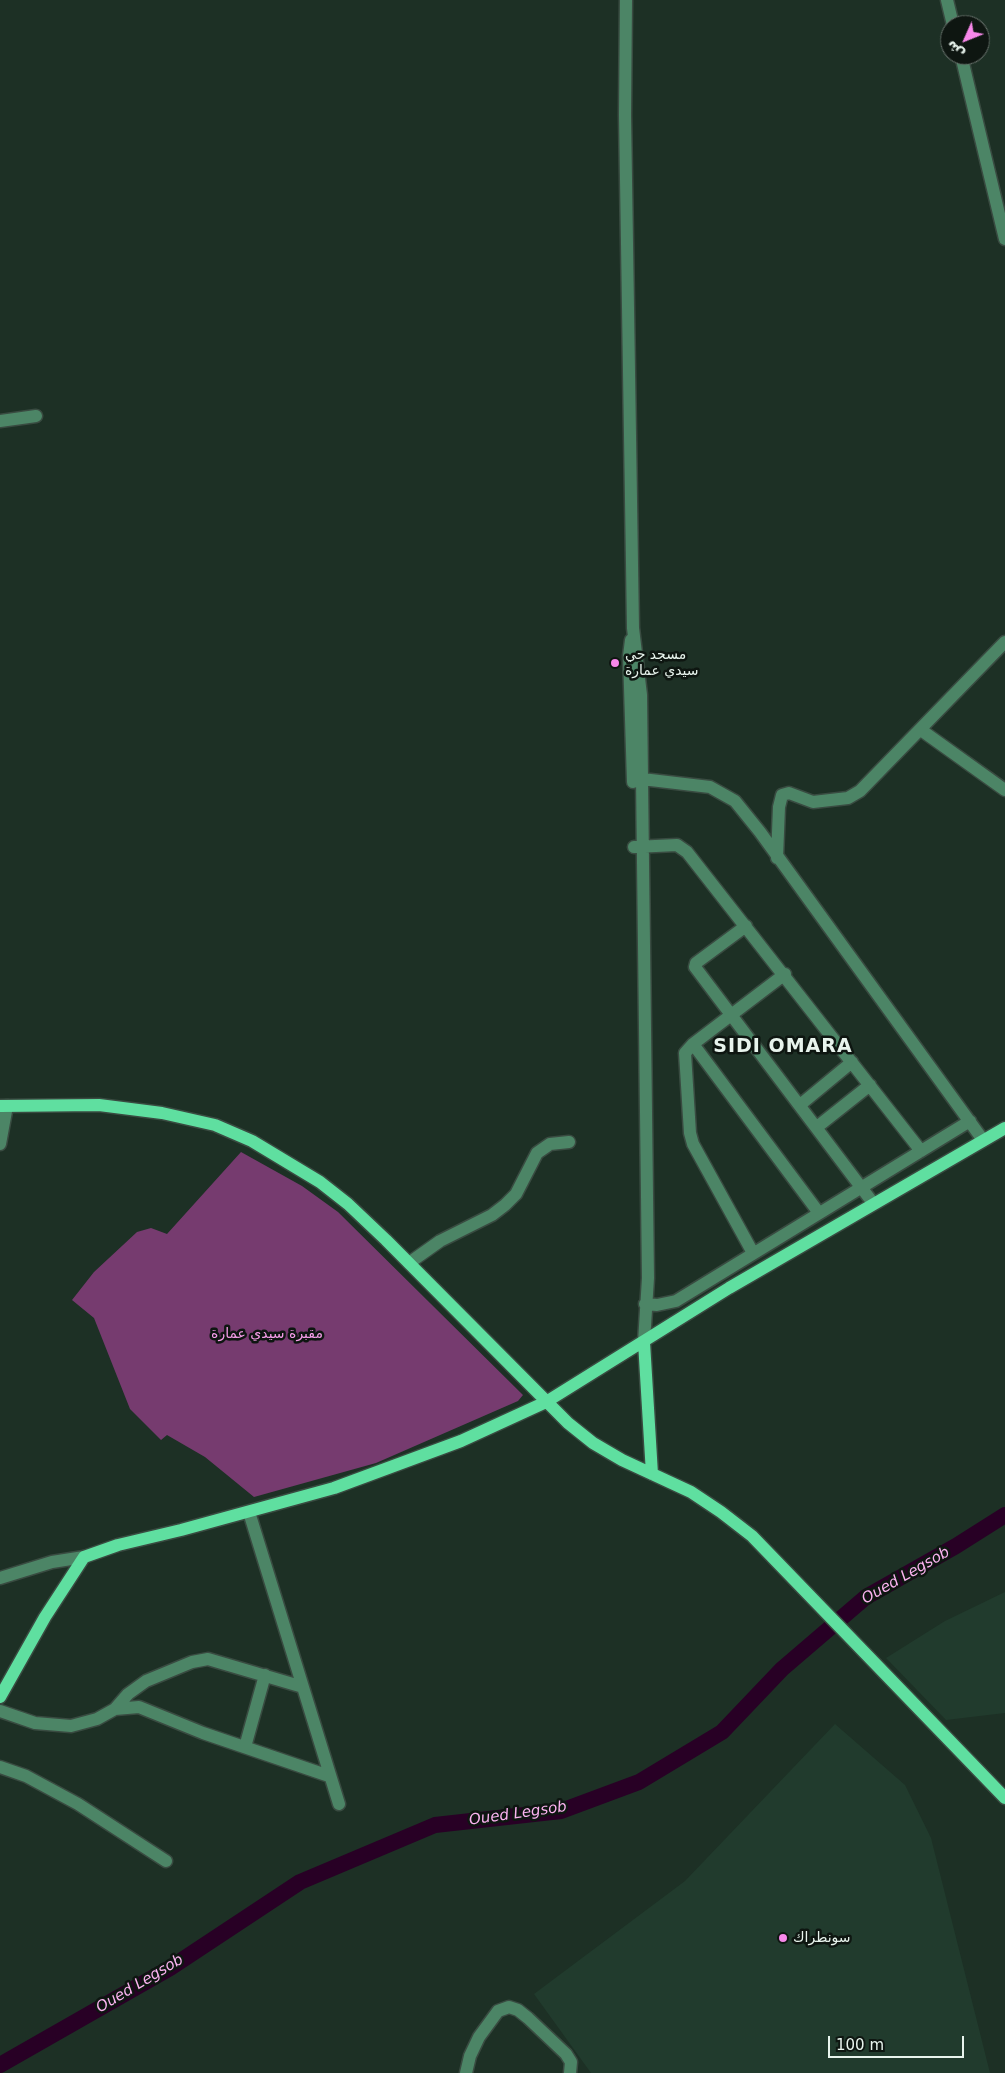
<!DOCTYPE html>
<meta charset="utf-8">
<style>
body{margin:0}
#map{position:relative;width:1005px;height:2073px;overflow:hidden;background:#1d3025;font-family:"DejaVu Sans","Noto Sans Arabic",sans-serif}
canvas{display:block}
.north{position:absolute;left:940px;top:15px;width:50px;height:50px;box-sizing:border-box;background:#0e1611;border:1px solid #656f69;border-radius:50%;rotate:226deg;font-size:14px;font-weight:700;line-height:20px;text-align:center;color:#e8f4ed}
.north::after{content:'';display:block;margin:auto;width:18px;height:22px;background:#f888ea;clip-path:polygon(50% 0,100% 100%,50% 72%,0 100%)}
.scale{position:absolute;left:828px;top:2036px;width:136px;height:22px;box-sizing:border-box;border:2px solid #e8f4ed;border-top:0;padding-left:6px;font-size:15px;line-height:18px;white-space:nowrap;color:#e8f4ed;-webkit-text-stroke:4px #0e1611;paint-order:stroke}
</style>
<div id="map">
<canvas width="1005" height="2073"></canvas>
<div class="north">ش</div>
<div class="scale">100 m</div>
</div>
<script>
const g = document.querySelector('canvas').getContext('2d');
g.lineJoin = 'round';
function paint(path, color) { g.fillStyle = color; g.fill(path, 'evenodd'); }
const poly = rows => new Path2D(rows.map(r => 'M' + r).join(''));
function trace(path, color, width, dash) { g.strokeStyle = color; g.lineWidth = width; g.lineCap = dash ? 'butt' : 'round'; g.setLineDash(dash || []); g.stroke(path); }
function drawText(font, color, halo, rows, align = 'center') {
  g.font = font + ' "DejaVu Sans","Noto Sans Arabic",sans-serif'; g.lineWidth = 5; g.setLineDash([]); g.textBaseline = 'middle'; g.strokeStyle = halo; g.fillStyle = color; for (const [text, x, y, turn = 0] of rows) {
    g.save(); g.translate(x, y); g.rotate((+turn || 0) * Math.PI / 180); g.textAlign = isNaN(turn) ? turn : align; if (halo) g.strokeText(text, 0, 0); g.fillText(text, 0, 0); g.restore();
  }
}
paint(poly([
 [1005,1592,1005,1713,946,1720,886,1658,945,1621],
 [835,1724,905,1785,931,1838,990,2073,591,2073,534,1994,685,1881]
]), '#213b2d');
paint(poly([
 [241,1152,302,1186,338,1212,523,1395,518,1401,376,1463,254,1497,205,1457,167,1435,161,1440,130,1409,94,1318,72,1300,94,1272,137,1232,151,1228,167,1234]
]), '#763b6f');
trace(poly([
 [0,2065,170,1968,300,1882,435,1825,561,1811,639,1782,722,1732,782,1669,866,1597,956,1546,1005,1515]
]), '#280025', 16);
const minor = poly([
 [626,0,625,115,633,628,641,695,648,1278,644,1342],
 [947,0,953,25],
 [961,55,1005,239],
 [0,421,36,416],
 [631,640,629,656,633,782],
 [921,730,1005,790],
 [642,779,710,787,735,801,760,832,983,1140],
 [634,847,677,845,687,852,921,1151],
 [777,858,779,807,782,795,789,793,813,802,848,798,860,791,1005,642],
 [746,926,696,963,695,967,873,1203],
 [693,1044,819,1213],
 [800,1105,852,1062],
 [817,1127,870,1085],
 [0,1144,7,1106],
 [753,1253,693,1144,690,1133,685,1053,693,1044,785,974],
 [409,1263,440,1241,492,1215,505,1205,516,1194,537,1153,550,1144,569,1142],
 [645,1304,657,1305,676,1301,970,1121],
 [249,1512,339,1804],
 [0,1578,52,1562,84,1557],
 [115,1709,128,1694,146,1681,192,1662,208,1659,303,1687],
 [0,1711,35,1723,71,1726,97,1719,115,1709,139,1707,203,1733,329,1776],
 [245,1747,265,1675],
 [0,1767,26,1776,78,1804,166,1861],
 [466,2073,470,2056,479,2037,498,2011,509,2007,518,2010,528,2018,566,2054,571,2062,570,2073]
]);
const major = poly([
 [0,1106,99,1105,162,1113,215,1125,252,1141,320,1182,348,1204,386,1240,568,1423,593,1443,622,1460,691,1492,721,1512,752,1536,1005,1798],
 [644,1342,652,1474],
 [0,1697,45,1617,84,1557,118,1545,181,1530,334,1488,461,1441,546,1402,729,1288,1005,1128]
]);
trace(minor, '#394b41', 15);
trace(major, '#394b41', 15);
trace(minor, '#4c8566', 12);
trace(major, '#5fdfa0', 12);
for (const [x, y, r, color] of [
 [615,663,5,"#f888ea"],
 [783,1938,5,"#f888ea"]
]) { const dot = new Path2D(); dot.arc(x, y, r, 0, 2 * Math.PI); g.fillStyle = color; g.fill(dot); trace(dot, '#0e1611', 2); }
drawText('14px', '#e8f4ed', '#0e1611', [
 ["مسجد حي",625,655],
 ["سيدي عمارة",625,671],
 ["سونطراك",793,1938]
], 'left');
drawText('14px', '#f69de9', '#0e1611', [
 ["مقبرة سيدي عمارة",267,1334]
]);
drawText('italic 15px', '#fbb3f0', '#0e1611', [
 ["Oued Legsob",906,1576,-30],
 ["Oued Legsob",518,1814,-8],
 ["Oued Legsob",140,1984,-31]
]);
g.letterSpacing = '1px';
drawText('bold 19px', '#e8f4ed', '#0e1611', [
 ["SIDI OMARA",783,1047]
]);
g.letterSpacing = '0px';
</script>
